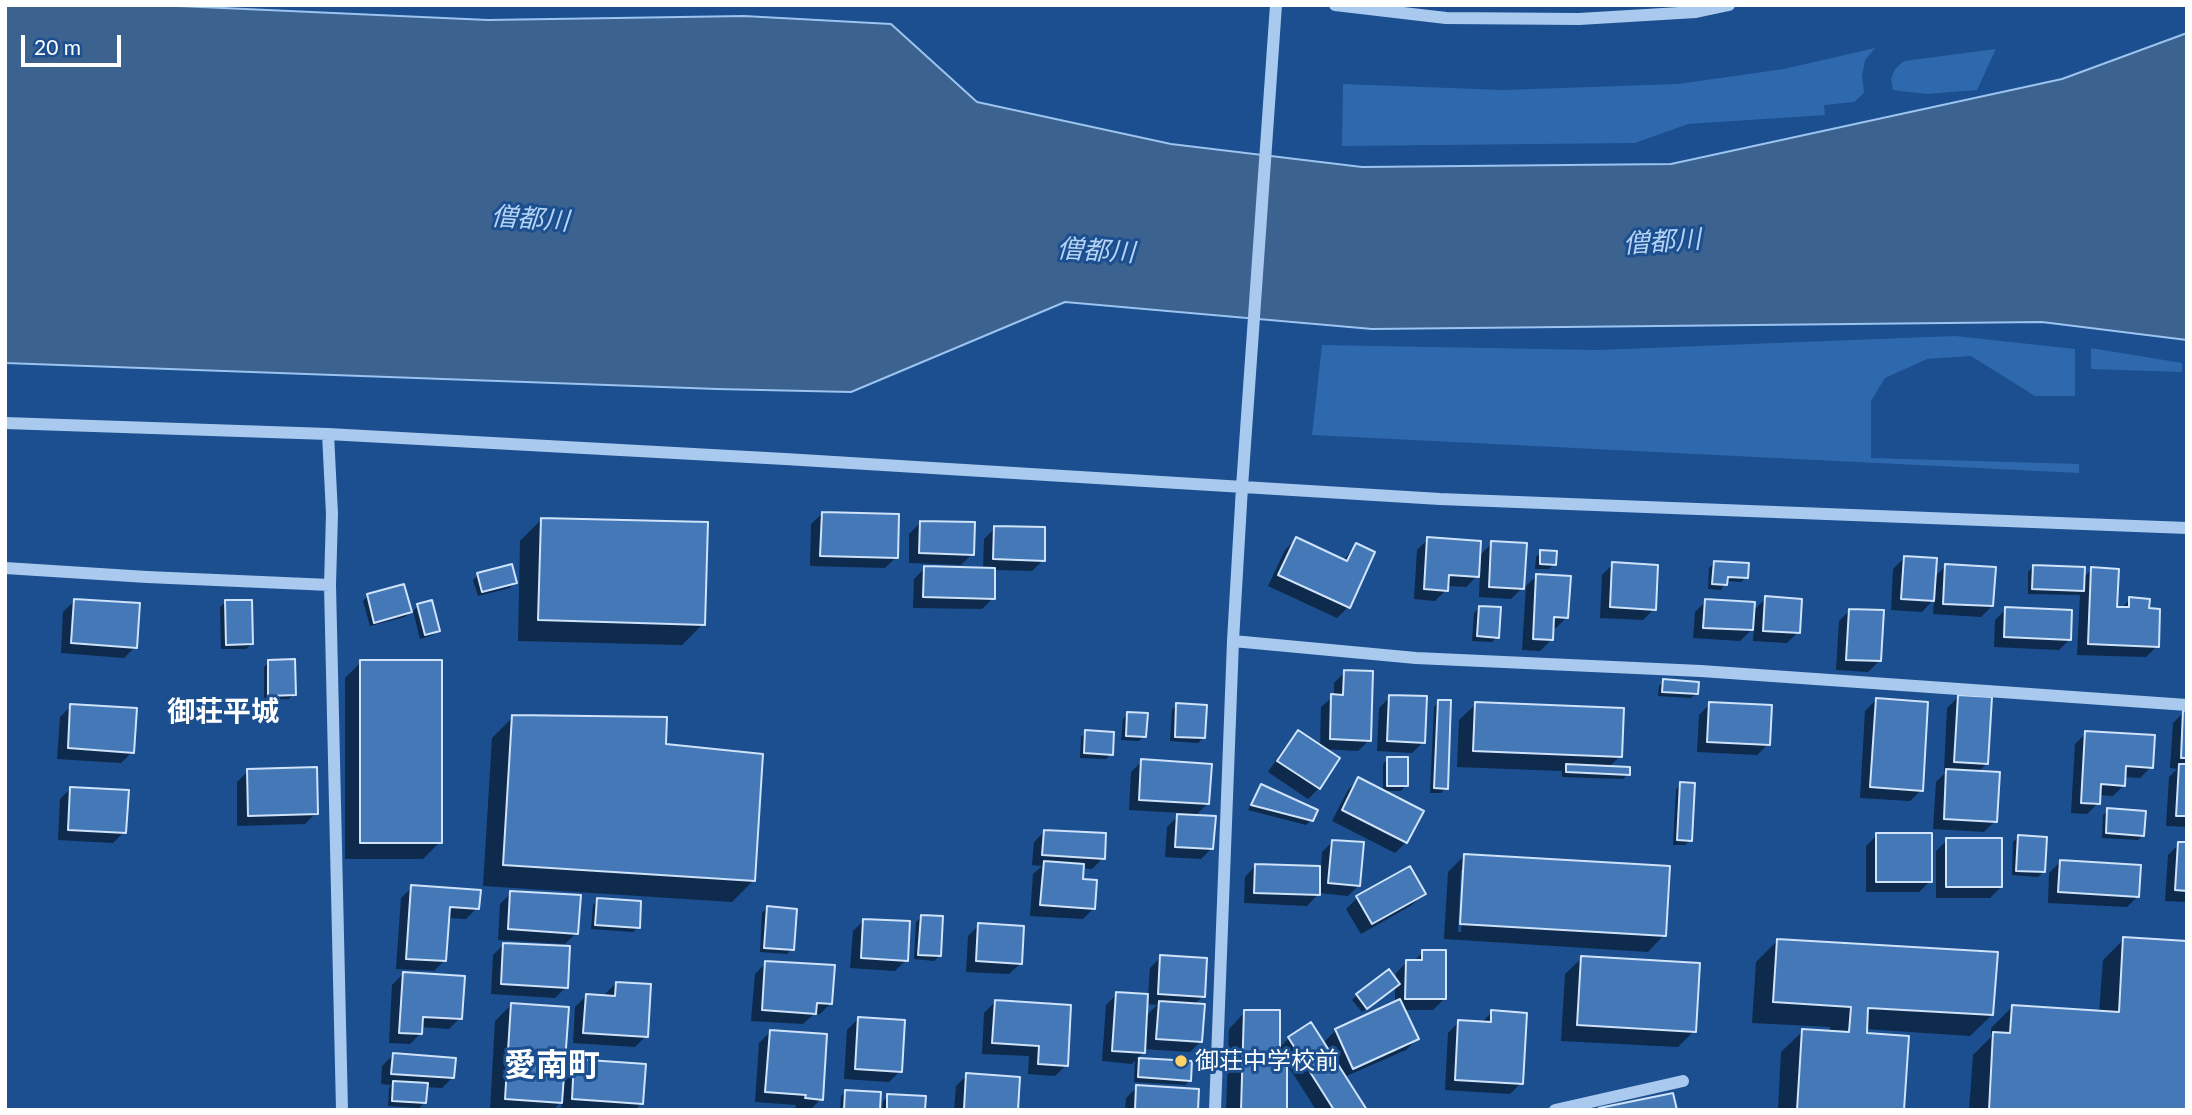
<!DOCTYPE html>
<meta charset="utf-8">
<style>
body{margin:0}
#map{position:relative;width:2192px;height:1115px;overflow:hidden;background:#1b4f8f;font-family:Lato,sans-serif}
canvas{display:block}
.frame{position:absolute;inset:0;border:7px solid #fff;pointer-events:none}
.scale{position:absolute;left:21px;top:35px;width:100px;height:32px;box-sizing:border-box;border:4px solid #fff;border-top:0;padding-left:9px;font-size:21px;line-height:24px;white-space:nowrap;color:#fff;-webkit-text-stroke:5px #1b4f8f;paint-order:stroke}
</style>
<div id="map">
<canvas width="2192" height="1115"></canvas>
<div class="frame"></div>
<div class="scale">20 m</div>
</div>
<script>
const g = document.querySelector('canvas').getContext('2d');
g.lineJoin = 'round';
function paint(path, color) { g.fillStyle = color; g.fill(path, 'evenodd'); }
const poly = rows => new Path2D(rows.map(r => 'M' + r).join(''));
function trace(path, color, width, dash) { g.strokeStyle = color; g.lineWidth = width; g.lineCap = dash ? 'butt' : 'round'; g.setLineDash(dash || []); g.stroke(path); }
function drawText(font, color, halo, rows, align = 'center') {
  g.font = font + ' Lato,"Noto Sans JP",sans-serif'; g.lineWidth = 6; g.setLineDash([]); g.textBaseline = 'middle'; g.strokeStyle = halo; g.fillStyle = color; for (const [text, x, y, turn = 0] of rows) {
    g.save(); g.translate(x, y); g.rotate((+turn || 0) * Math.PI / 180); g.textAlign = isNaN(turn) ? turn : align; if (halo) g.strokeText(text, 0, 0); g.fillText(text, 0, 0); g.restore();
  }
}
paint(poly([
 [1875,48,1865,60,1862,76,1864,93,1854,102,1824,105,1825,115,1688,124,1635,143,1342,146,1343,84,1503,90,1678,84,1784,69],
 [1996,49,1977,90,1926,94,1893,90,1891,79,1895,69,1904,61],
 [1955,336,2075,349,2075,396,2035,396,1971,356,1927,359,1885,378,1871,401,1871,458,2079,464,2079,473,1312,435,1322,345,1598,350],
 [2091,348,2182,363,2182,372,2091,369]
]), '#2e69ad');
const water = poly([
 [5,5,157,5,488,20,744,16,891,24,977,102,1171,144,1362,167,1671,164,2062,79,2187,33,2187,340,2042,322,1372,329,1065,302,851,392,717,389,5,363,5,5]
]);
paint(water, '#3c6290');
trace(water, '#9cc4f0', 2);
paint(poly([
 [822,514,896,557,885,568,810,566,811,524],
 [541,520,703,624,682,645,518,641,520,541],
 [920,523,972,554,961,565,909,563,909,534],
 [995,528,1043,560,1032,571,994,570,993,598,982,609,913,608,914,579,925,568,983,569,984,539],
 [1296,539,1343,561,1356,545,1348,607,1337,618,1268,586,1285,550],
 [1428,539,1478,557,1492,543,1522,588,1511,599,1479,597,1480,573,1466,587,1447,586,1446,590,1435,601,1414,599,1417,550],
 [1541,552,1554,564,1549,569,1535,569,1536,557],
 [1904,558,1934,578,1946,565,1992,606,1981,617,1933,614,1934,599,1922,612,1891,610,1893,569],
 [1714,563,1746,577,1741,582,1726,581,1721,590,1708,589,1709,568],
 [1613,564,1654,609,1643,620,1600,618,1602,575],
 [2033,567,2083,578,2092,569,2115,609,2121,609,2130,599,2147,610,2157,646,2146,657,2077,655,2080,595,2028,594,2028,572],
 [478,575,515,582,510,588,478,596,473,580],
 [1537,575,1567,617,1556,628,1552,628,1551,640,1540,651,1522,650,1526,586],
 [368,596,410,612,405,617,370,626,363,601],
 [1766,598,1798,632,1787,643,1753,641,1754,627,1740,641,1693,638,1695,612,1706,601,1753,611],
 [74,601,135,647,124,658,61,653,63,612],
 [226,602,251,644,246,649,221,649,220,607],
 [418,606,438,630,433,635,420,639,413,611],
 [1479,608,1497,637,1492,642,1472,641,1474,613],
 [2006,609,2070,639,2059,650,1994,647,1995,620],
 [1850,610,1879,661,1868,672,1836,670,1839,621],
 [269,662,294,694,289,699,264,700,264,667],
 [361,662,440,842,423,859,345,859,345,678],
 [1345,672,1369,740,1358,751,1323,749,1319,788,1308,799,1268,772,1287,744,1298,733,1320,747,1321,707,1334,696,1334,683],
 [1664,681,1697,693,1691,698,1658,696,1659,686],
 [1390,697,1423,742,1412,753,1377,751,1379,708],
 [1958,697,1987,763,1977,773,1995,821,1984,832,1933,829,1936,782,1946,772,1944,772,1947,708],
 [1876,700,1921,790,1910,801,1860,798,1865,711],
 [1439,702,1446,788,1441,793,1430,793,1434,707],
 [1177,704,1203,738,1198,743,1170,741,1172,710],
 [1476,704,1620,756,1609,767,1628,774,1623,779,1562,777,1562,771,1457,767,1459,720],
 [1710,704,1768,744,1757,755,1697,752,1699,715],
 [71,706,132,752,121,763,57,759,60,717],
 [2184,712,2187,712,2187,827,2166,826,2169,777,2177,769,2170,768,2173,723],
 [1128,714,1144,736,1139,741,1121,740,1123,719],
 [513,717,664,746,753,881,732,902,483,886,492,738],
 [1086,732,1111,754,1106,759,1080,758,1081,737],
 [2086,733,2151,767,2140,778,2124,777,2124,785,2113,796,2099,795,2098,803,2087,814,2071,813,2075,744],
 [1388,759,1406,785,1401,791,1383,791,1383,764],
 [1142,761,1208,803,1194,817,1212,848,1201,859,1165,857,1167,827,1181,813,1129,810,1131,772],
 [248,771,316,813,305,824,237,826,237,782],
 [1359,779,1422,811,1406,842,1395,853,1332,821,1348,790],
 [1681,784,1690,840,1685,845,1673,845,1676,789],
 [1262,786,1311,820,1306,825,1248,810,1257,791],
 [71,788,124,832,113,843,58,840,60,799],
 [2108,810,2143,835,2138,840,2102,838,2103,815],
 [1045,831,1103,858,1092,869,1082,868,1081,881,1094,908,1083,919,1030,916,1033,874,1042,866,1032,865,1034,842],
 [1877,835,1930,881,1919,892,1866,892,1866,846],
 [2018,837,2043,872,2038,877,2012,875,2013,842],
 [1947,840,2001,887,1990,898,1936,898,1936,851],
 [1333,841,1359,885,1348,896,1319,893,1307,906,1244,903,1245,877,1255,866,1321,868,1322,852],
 [2179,844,2187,844,2187,902,2165,901,2168,855],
 [1465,855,1664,935,1648,952,1444,939,1448,872],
 [1461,870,1465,870,1461,932,1458,932],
 [2060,862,2138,896,2127,907,2048,903,2049,873],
 [412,887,477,908,466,919,448,918,445,960,434,971,396,969,401,898],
 [511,893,576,933,565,944,498,940,500,904],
 [1423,894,1412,905,1361,934,1346,909,1357,898],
 [598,900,638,927,633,932,591,929,593,905],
 [767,908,792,949,787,954,760,952,762,913],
 [921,917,939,956,934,961,914,959,916,922],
 [864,920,906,960,895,971,850,968,853,931],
 [979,925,1020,964,1009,974,966,972,968,936],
 [2124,939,2187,1110,1969,1110,1973,1055,1991,1037,1991,1028,2012,1007,2099,1013,2103,960],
 [1778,940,1992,1015,1970,1036,1865,1029,1903,1110,1778,1110,1781,1052,1803,1031,1830,1033,1830,1027,1752,1023,1756,962],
 [504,944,566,987,555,998,491,994,493,955],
 [1423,952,1444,999,1433,1010,1403,1010,1417,1039,1406,1050,1344,1077,1365,1110,1316,1110,1285,1061,1285,1110,1226,1110,1229,1029,1245,1012,1278,1049,1289,1038,1323,1043,1336,1030,1395,1003,1395,987,1362,1012,1352,1000,1357,995,1396,981,1396,973,1407,962,1413,962],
 [1161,957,1203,996,1194,1005,1201,1041,1190,1052,1143,1049,1143,1053,1136,1059,1191,1063,1190,1080,1185,1085,1134,1082,1135,1060,1132,1064,1102,1061,1106,1005,1117,994,1148,996,1150,968],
 [1146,1004,1157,1005,1145,1017],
 [1582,958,1694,1031,1678,1047,1561,1041,1565,974],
 [766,963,831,1003,820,1014,814,1014,803,1024,751,1021,755,974],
 [403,974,460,1018,449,1029,421,1027,421,1033,410,1044,389,1043,392,985],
 [616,983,646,1036,635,1047,573,1043,575,1007,586,996,605,997,605,994],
 [995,1002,1066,1065,1055,1076,1028,1074,1029,1056,982,1054,984,1013],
 [512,1004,562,1074,575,1061,641,1103,635,1110,561,1109,562,1101,553,1110,490,1110,495,1021],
 [1492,1012,1521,1083,1510,1094,1445,1090,1448,1033,1459,1022,1481,1023],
 [858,1019,900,1071,889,1082,844,1079,847,1030],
 [770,1032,821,1099,810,1110,795,1109,796,1105,755,1102,759,1043],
 [393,1055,453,1077,442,1088,425,1087,424,1103,419,1108,388,1106,389,1088,391,1085,381,1084,382,1066],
 [967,1075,1016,1110,954,1110,956,1086],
 [1137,1087,1196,1110,1125,1110,1126,1098],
 [846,1091,878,1110,840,1110,841,1096],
 [888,1096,923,1110,882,1110,883,1101]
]), '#0007');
const building = poly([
 [822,512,899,514,898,558,820,556,822,512],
 [541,518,708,522,705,625,538,620,541,518],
 [920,521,975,522,974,555,919,553,920,521],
 [994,526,1045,527,1045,561,993,559,994,526],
 [1296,537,1347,561,1356,543,1375,552,1350,608,1278,575,1296,537],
 [1427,537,1481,541,1479,577,1449,575,1448,591,1424,589,1427,537],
 [1491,541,1527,543,1524,589,1489,587,1491,541],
 [1540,550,1557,551,1556,565,1540,564,1540,550],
 [1904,556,1937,558,1934,601,1901,599,1904,556],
 [1714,561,1749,563,1748,578,1728,577,1727,585,1712,584,1714,561],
 [1612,562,1658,565,1656,610,1610,607,1612,562],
 [512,564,517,583,482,592,477,573,512,564],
 [1945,564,1996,567,1993,606,1943,604,1945,564],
 [2033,565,2085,567,2084,591,2032,589,2033,565],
 [924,566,995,568,995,599,923,597,924,566],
 [2091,567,2119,569,2117,607,2129,607,2129,597,2150,599,2149,608,2160,609,2159,647,2088,644,2091,567],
 [1536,574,1571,576,1568,618,1554,617,1553,640,1533,639,1536,574],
 [404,584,412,612,374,623,367,594,404,584],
 [1765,596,1802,599,1800,633,1763,631,1765,596],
 [74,599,140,603,137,648,71,643,74,599],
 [1705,599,1755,602,1753,630,1703,628,1705,599],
 [225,600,252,600,253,644,226,645,225,600],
 [432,600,440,631,425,635,417,604,432,600],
 [1479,606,1501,607,1499,638,1477,636,1479,606],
 [2005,607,2072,610,2071,640,2004,637,2005,607],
 [1849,609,1884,610,1881,661,1846,660,1849,609],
 [295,659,296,695,268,696,268,660,295,659],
 [360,660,442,660,442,843,360,843,360,660],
 [1344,670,1373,671,1371,741,1330,739,1331,694,1343,695,1344,670],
 [1663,679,1699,682,1698,694,1662,692,1663,679],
 [1389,695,1427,696,1425,743,1387,741,1389,695],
 [1958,695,1992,697,1988,764,1954,762,1958,695],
 [1876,698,1928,702,1923,791,1870,787,1876,698],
 [1438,700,1451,700,1448,789,1434,788,1438,700],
 [1475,702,1624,708,1622,757,1473,751,1475,702],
 [1709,702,1772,705,1770,745,1707,742,1709,702],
 [1176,703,1207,705,1205,738,1175,737,1176,703],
 [70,704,137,708,134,753,68,748,70,704],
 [2183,710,2187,711,2187,758,2181,758,2183,710],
 [1127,712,1148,713,1146,737,1126,736,1127,712],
 [512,715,667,717,666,744,763,754,755,881,503,865,512,715],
 [1085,730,1114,732,1113,755,1084,753,1085,730],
 [1298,730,1340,758,1320,789,1277,761,1298,730],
 [2085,731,2155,735,2153,768,2126,766,2125,786,2101,784,2100,804,2081,803,2085,731],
 [1387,757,1408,757,1408,786,1387,786,1387,757],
 [1141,759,1212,764,1209,804,1139,800,1141,759],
 [1566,764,1630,767,1630,775,1566,772,1566,764],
 [2179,764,2187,764,2187,816,2176,816,2179,764],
 [317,767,318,814,248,816,247,769,317,767],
 [1946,769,2000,772,1997,822,1944,819,1946,769],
 [1358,777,1424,811,1407,843,1342,810,1358,777],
 [1680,782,1695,783,1692,841,1677,840,1680,782],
 [1261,784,1318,810,1313,821,1251,805,1261,784],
 [70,787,129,790,126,833,68,830,70,787],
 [2107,808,2146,811,2144,836,2106,833,2107,808],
 [1177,814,1216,816,1213,849,1175,847,1177,814],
 [1044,830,1106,833,1105,859,1042,855,1044,830],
 [1876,833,1932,833,1932,882,1876,882,1876,833],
 [2018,835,2047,837,2045,872,2016,871,2018,835],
 [1946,838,2002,838,2002,887,1946,887,1946,838],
 [1332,840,1364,842,1360,886,1328,883,1332,840],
 [2178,842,2187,842,2187,891,2175,890,2178,842],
 [1464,854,1670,866,1666,936,1460,924,1464,854],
 [2060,860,2141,865,2139,897,2058,892,2060,860],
 [1044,861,1084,864,1083,879,1097,880,1095,909,1040,905,1044,861],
 [1255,864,1320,866,1320,895,1254,893,1255,864],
 [1410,866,1426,894,1372,924,1356,896,1410,866],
 [411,885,481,890,479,909,450,907,446,961,406,959,411,885],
 [510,891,581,895,578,934,508,929,510,891],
 [597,898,641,901,640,928,595,925,597,898],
 [767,906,797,909,794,950,764,948,767,906],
 [921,915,943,916,941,956,918,955,921,915],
 [863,919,910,921,908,961,861,958,863,919],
 [978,923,1024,926,1022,964,976,961,978,923],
 [2123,937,2187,941,2187,1110,1989,1110,1993,1032,2010,1033,2012,1005,2119,1012,2123,937],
 [1777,939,1998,952,1993,1015,1868,1008,1867,1033,1909,1036,1904,1110,1797,1110,1802,1029,1849,1032,1851,1007,1773,1002,1777,939],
 [503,943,570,946,568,988,501,984,503,943],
 [1422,950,1446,950,1446,999,1405,999,1406,960,1422,960,1422,950],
 [1160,955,1207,958,1205,997,1158,994,1160,955],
 [1581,956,1700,963,1696,1032,1577,1025,1581,956],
 [765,961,835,965,832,1004,817,1003,816,1014,762,1010,765,961],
 [1389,969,1400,984,1367,1009,1356,994,1389,969],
 [403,972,465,976,462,1019,423,1017,422,1034,399,1033,403,972],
 [616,982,651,984,648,1037,583,1033,586,994,615,996,616,982],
 [1116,992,1148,994,1145,1053,1112,1051,1116,992],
 [1400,999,1419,1039,1353,1069,1335,1029,1400,999],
 [995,1000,1071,1005,1068,1066,1038,1064,1039,1046,992,1043,995,1000],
 [1159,1001,1205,1004,1202,1042,1156,1039,1159,1001],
 [511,1003,569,1007,562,1103,505,1099,511,1003],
 [1244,1010,1280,1010,1280,1056,1287,1056,1287,1110,1241,1110,1244,1010],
 [1491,1010,1527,1013,1523,1084,1455,1080,1458,1020,1491,1022,1491,1010],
 [858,1017,905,1020,902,1072,855,1069,858,1017],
 [1311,1022,1367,1110,1334,1110,1288,1037,1311,1022],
 [770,1030,827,1034,823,1100,805,1098,806,1095,765,1092,770,1030],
 [393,1053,456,1058,454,1078,391,1074,393,1053],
 [1139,1058,1192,1061,1191,1081,1138,1077,1139,1058],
 [574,1059,646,1064,643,1104,572,1099,574,1059],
 [966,1073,1020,1077,1018,1110,964,1109,966,1073],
 [393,1081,428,1083,426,1103,392,1101,393,1081],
 [1136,1085,1199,1089,1198,1110,1135,1110,1136,1085],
 [845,1090,881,1092,880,1110,844,1110,845,1090],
 [1673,1093,1677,1110,1600,1110,1599,1108,1673,1093],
 [887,1094,926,1096,925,1110,887,1110,887,1094]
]);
paint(building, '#4478b7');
trace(building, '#cfe3fa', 2);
trace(poly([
 [1335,5,1446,18,1579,19,1696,12,1729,5],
 [5,423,328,434,785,459,1440,499,2187,528],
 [328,434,332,514,330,585,342,1110],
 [5,568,147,577,330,585],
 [1233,641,1416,658,1701,671,2187,705],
 [1215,1110,1233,641,1242,487,1276,5],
 [1555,1110,1683,1081]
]), '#a9c9ee', 12);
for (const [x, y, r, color] of [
 [1181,1061,7,"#ffd166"]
]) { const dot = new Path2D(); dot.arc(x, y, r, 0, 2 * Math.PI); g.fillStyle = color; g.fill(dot); trace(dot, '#1b4f8f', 2.5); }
drawText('24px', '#fff', '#1b4f8f', [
 ["御荘中学校前",1195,1061]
], 'left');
drawText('italic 26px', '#b5d3f5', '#1b4f8f', [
 ["僧都川",530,219,4],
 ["僧都川",1662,242,-4],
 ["僧都川",1096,251,3]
]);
drawText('bold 28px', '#fff', '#1b4f8f', [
 ["御荘平城",223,712]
]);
drawText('bold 32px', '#fff', '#1b4f8f', [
 ["愛南町",552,1066]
]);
</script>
